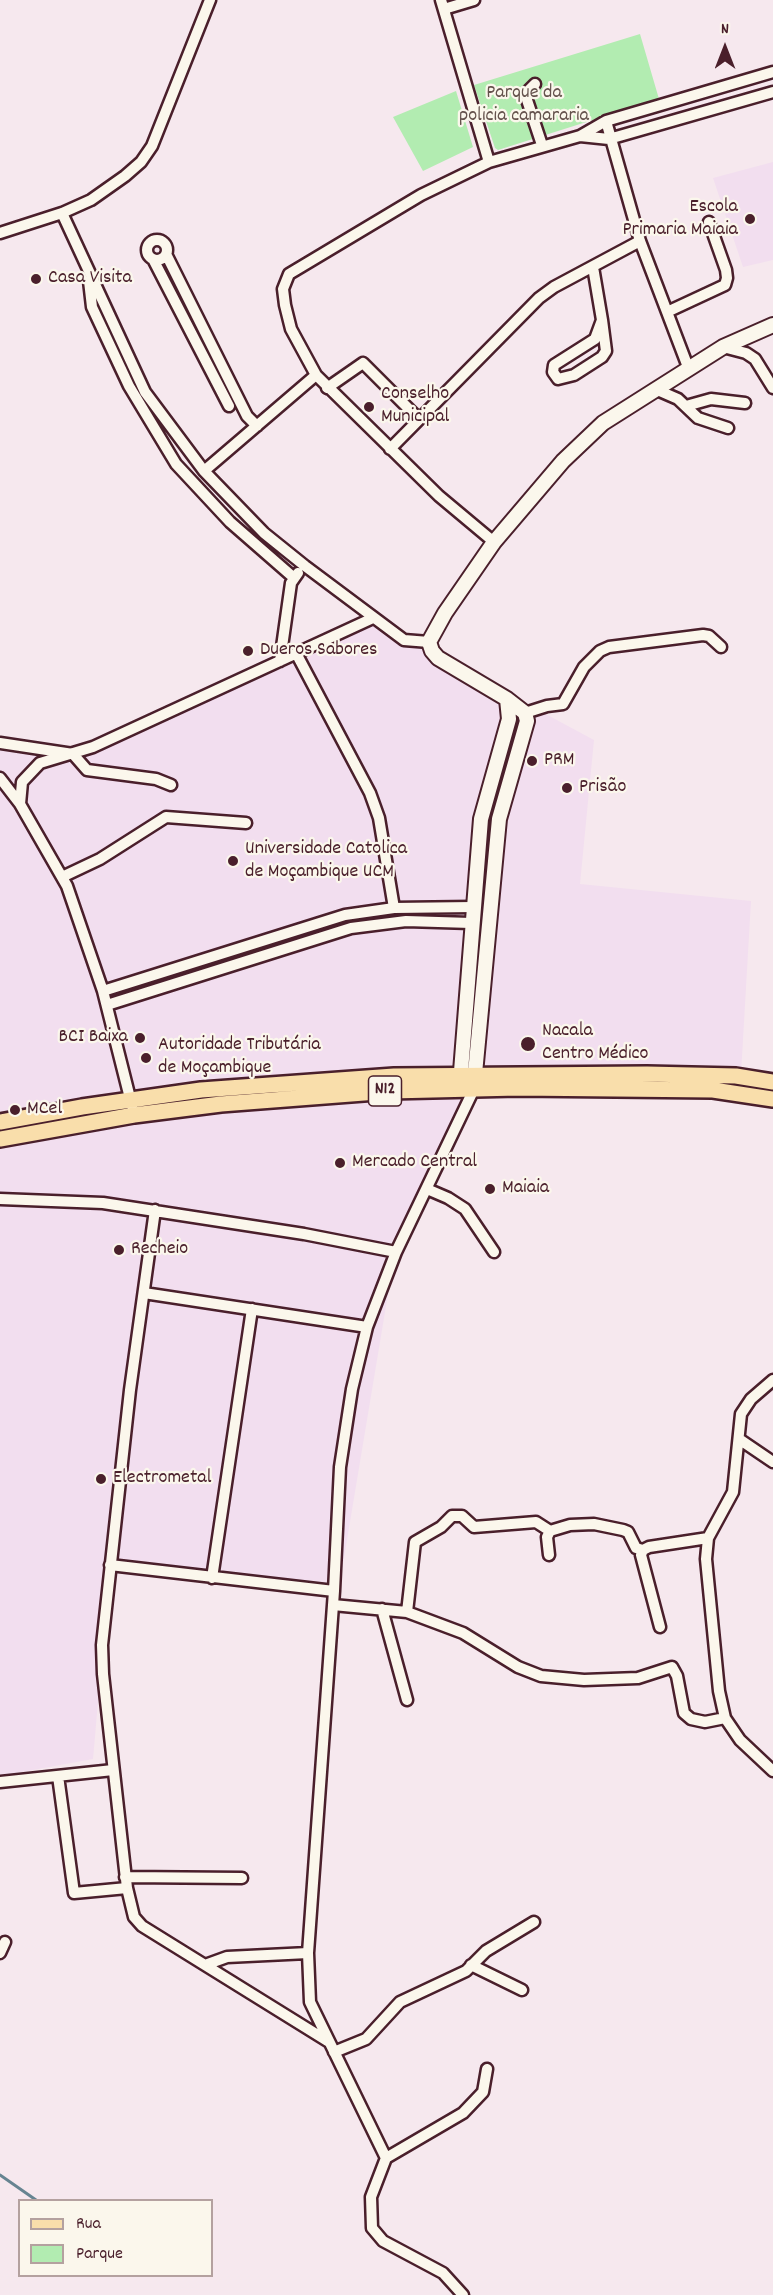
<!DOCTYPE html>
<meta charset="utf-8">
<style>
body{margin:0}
#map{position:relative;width:773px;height:2295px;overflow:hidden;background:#f6e8ee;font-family:Dekko,sans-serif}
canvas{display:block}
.legend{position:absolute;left:18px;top:2199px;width:195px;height:78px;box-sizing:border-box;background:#fbf7ec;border:2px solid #b4a19f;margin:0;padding:8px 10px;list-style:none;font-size:18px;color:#4a1f2b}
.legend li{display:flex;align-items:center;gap:12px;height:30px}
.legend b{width:30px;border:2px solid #b4a19f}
.north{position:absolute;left:695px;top:18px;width:60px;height:60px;-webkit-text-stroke:4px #fbf7ec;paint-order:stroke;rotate:0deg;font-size:16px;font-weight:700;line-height:24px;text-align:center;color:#4a1f2b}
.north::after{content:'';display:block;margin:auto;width:21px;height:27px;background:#4a1f2b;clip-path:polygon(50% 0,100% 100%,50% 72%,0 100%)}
</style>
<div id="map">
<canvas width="773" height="2295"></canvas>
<ul class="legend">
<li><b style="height:8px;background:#f9deab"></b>Rua</li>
<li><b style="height:16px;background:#b2ecb1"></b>Parque</li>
</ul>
<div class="north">N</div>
</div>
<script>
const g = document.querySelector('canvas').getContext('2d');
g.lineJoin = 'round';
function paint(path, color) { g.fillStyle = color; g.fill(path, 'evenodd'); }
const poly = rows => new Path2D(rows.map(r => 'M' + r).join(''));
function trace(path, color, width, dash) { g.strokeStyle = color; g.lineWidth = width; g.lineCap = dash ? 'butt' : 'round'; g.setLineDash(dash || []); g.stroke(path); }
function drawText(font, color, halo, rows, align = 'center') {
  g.font = font + ' Dekko,sans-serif'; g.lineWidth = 4.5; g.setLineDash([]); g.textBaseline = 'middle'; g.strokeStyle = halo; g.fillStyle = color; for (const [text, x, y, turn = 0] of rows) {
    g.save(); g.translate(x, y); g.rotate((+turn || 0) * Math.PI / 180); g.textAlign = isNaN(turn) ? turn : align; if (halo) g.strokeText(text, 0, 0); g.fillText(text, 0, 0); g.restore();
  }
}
paint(poly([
 [773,162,773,260,743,267,713,178],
 [373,612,434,654,594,740,580,884,751,901,741,1074,480,1070,395,1252,338,1594,110,1565,93,1759,0,1776,0,747,74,756]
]), '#f2deef');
paint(poly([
 [640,34,659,99,498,150,495,148,474,85],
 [456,91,473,147,423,171,393,117]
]), '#b2ecb1');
trace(poly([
 [0,2175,36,2200]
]), '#668491', 3);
const street = poly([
 [441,0,489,162],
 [444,9,474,0],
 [535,84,528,91,527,100,542,145],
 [606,121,640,241,688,367],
 [580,136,609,139,773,92],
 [62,213,145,392,204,471,264,533,305,566,404,640,429,642],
 [0,233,62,213,91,200,125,176,141,162,152,146,210,0],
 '147 250a10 10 0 1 1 20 0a10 10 0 1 1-20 0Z',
 [166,254,247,416,257,426],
 [153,259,229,406],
 [593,267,602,320,606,351,602,357,574,375,558,379,553,372,554,365,595,339,602,320],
 [89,281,92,307,129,386,176,464,230,522,293,577],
 [667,312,725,285,727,278,726,270,709,222],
 [723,347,746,353,755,359,773,388],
 [327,388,363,363,419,419],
 [655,389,678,399,698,418,728,428],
 [686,406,711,399,745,403],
 [390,449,539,298,554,287,640,241],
 [204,471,316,375],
 [494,542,439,496,316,375,291,329,285,305,283,289,289,274,421,195,489,162,580,136,606,121,773,72],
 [296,653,370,793,379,818,394,908],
 [280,661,291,583,298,573],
 [525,713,547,706,563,704,584,667,600,651,609,647,703,635,709,636,721,647],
 [0,743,73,754,87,770,156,779,171,785],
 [0,778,20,804,67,886,103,991,132,1106],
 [20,804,22,782,40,763,93,747,373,618],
 [62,877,100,859,166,817,246,823],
 [103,991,345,915,394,908,473,907],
 [107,1005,351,928,406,921,471,923],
 [427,1189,448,1198,465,1209,494,1252],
 [0,1199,103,1203,304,1234,396,1252],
 [155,1210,130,1390,102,1645,103,1674,127,1888,134,1917,142,1926,329,2042],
 [144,1293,367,1327],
 [773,1380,751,1399,741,1414,733,1492,708,1538,706,1559,719,1691,725,1718,740,1740,773,1771],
 [739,1439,773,1462],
 [549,1555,547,1537,550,1531,570,1525,594,1524,623,1530,628,1532,636,1548,643,1550],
 [110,1565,334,1591],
 [212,1578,252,1309],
 [333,1605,407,1612,463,1633,518,1667,541,1676,584,1680,638,1678,672,1667,677,1676,684,1713,691,1719,705,1722,725,1718],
 [382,1609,407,1700],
 [407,1612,415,1542,441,1527,452,1516,462,1516,474,1527,536,1522,550,1531],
 [660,1627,641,1555,643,1550,649,1547,708,1538],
 [58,1776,74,1893,127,1888],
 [0,1782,113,1770],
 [125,1877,242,1878],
 [0,1953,5,1942],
 [205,1965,227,1957,308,1953],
 [471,1965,522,1990],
 [334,2052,366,2039,400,2002,466,1971,486,1951,534,1922],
 [386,2158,463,2113,483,2092,487,2069],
 [463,2295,443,2273,383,2241,372,2228,371,2197,386,2158,310,2002,308,1953,334,1591,340,1467,352,1389,367,1327,396,1252,474,1089]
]);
const secondary = poly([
 [460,1084,481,819,509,719,507,699],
 [474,1084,499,819,527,721,525,713,507,699,438,658,432,651,429,642,445,613,494,542,563,461,603,423,723,347,773,325]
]);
const primary = poly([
 [0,1122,82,1107,201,1090,394,1076,647,1074,736,1076,773,1082],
 [0,1139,134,1115,221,1104,390,1091,518,1088,713,1090,773,1099]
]);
trace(street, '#4a1f2b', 15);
trace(secondary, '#4a1f2b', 18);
trace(primary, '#4a1f2b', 20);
trace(street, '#fbf7ec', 10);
trace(secondary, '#fbf7ec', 14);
trace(primary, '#f9deab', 15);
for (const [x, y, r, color] of [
 [750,219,6,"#4a1f2b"],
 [36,279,6,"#4a1f2b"],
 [369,407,6,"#4a1f2b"],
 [248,651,6,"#4a1f2b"],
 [532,761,6,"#4a1f2b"],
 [567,788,6,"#4a1f2b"],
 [233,861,6,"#4a1f2b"],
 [140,1038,6,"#4a1f2b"],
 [528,1044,8,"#4a1f2b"],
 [146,1058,6,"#4a1f2b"],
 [15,1110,6,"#4a1f2b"],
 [340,1163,6,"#4a1f2b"],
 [490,1189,6,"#4a1f2b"],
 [119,1250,6,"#4a1f2b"],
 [101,1479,6,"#4a1f2b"]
]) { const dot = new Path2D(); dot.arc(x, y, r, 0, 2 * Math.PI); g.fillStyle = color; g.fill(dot); trace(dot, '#fbf7ec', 2); }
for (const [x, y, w] of [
 [385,1091,33]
]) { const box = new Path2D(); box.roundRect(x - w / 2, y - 15, w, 30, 4.5); g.fillStyle = '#fbf7ec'; g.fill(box); trace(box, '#4a1f2b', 1.5); }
drawText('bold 18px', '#4a1f2b', null, [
 ["N12",385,1091]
]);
drawText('20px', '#64524c', '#fbf7ec', [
 ["Parque da",524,94],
 ["policia camararia",524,117]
]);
drawText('20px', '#4a1f2b', '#fbf7ec', [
 ["Escola",738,208,"right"],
 ["Primaria Maiaia",738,231,"right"],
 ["Casa Visita",48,279],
 ["Conselho",381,395],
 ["Municipal",381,418],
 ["Dueros Sabores",260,651],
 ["PRM",544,761],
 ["Prisão",579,788],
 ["Universidade Catolica",245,850],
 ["de Moçambique UCM",245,873],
 ["Nacala",542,1032],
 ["Centro Médico",542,1055],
 ["BCI Baixa",128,1038,"right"],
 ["Autoridade Tributária",158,1046],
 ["de Moçambique",158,1069],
 ["MCel",27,1110],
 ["Mercado Central",352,1163],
 ["Maiaia",502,1189],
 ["Recheio",131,1250],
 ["Electrometal",113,1479]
], 'left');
</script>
